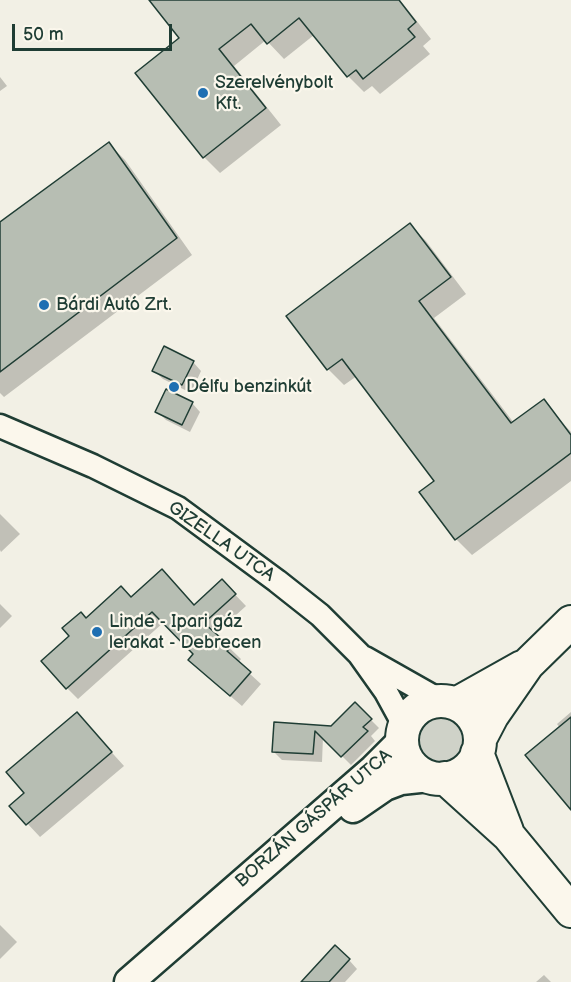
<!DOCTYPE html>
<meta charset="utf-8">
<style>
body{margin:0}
#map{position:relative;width:571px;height:982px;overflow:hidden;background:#f2f0e5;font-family:"Balsamiq Sans",sans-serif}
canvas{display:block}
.scale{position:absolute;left:12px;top:24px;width:160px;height:27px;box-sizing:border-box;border:3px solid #1f3d34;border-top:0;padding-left:8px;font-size:18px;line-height:21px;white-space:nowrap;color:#1f3d34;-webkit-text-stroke:4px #fbf7ec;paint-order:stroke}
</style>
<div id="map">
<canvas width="571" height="982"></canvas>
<div class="scale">50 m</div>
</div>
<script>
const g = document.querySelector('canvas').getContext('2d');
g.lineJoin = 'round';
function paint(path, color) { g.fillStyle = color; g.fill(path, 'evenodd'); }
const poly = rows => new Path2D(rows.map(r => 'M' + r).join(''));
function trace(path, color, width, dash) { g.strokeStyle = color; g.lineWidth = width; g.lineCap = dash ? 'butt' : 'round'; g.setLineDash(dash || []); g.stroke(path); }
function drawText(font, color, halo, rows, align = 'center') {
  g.font = font + ' "Balsamiq Sans",sans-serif'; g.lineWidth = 4.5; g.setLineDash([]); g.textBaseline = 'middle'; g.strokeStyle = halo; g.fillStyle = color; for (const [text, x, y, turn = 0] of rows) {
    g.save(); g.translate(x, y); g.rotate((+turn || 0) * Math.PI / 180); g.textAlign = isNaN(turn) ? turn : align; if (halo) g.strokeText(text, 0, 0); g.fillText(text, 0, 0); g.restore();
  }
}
paint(poly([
 '415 740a26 26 0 1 1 52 0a26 26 0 1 1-52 0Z'
]), '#cfd2c8');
paint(poly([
 [151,0,400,0,431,39,423,46,430,54,380,94,372,86,364,92,348,76,314,35,284,59,266,40,234,66,281,125,220,173,204,157,181,38],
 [0,77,7,86,0,91],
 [109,144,125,160,192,255,4,397,0,393,0,224],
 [410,225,426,241,466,294,434,318,514,423,543,401,571,432,571,481,472,555,456,539,421,493,436,481,357,376,344,385,328,369],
 [193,362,201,371,191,393,163,379,154,371],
 [192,403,200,412,190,432,166,420,157,411],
 [0,514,20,534,1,552,0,550],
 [222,581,246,606,215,634,241,659,238,663,261,684,242,706,201,671,195,654,164,622,78,699,67,688,87,620,131,599,195,606],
 [0,604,12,616,0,628],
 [355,704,379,728,371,736,375,741,351,765,323,737,322,762,282,760,273,751,275,723,332,727],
 [571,712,571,808,560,728,557,724],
 [77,714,124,766,40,837,11,806,26,793],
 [0,925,17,942,0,959],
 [349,960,357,969,345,982,316,982],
 [544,975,551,982,536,982]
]), '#0003');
const building = poly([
 [149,0,399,0,416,22,408,29,415,37,363,79,356,70,347,77,299,18,267,44,251,24,219,49,266,108,203,158,135,73,179,38,149,0],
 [109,142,177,238,0,372,0,222,109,142],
 [410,223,451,277,419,301,511,423,544,399,571,435,571,453,455,540,419,492,434,481,342,359,327,370,286,316,410,223],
 [164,346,194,361,182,385,152,371,164,346],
 [166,389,193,402,182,425,155,412,166,389],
 [162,569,194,605,222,579,236,594,204,623,231,647,227,651,251,672,230,696,188,660,193,654,152,612,66,689,41,661,69,636,62,628,81,612,86,618,121,586,131,597,162,569],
 [355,702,372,719,363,727,368,731,341,757,315,731,313,754,272,752,274,722,331,726,355,702],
 [77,712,112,752,26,825,9,806,24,793,6,772,77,712],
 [571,717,571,810,525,755,571,717],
 [335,945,350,959,329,982,301,982,335,945]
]);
paint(building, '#b7beb3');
trace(building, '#1f3d34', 1.5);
const minor = poly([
 [0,426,93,466,178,508,277,581,320,615,359,654,386,692,404,725],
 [365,658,441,701]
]);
const tertiary = poly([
 [353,808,385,786,401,780,429,777],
 [129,982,374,769,402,741]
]);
const secondary = poly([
 '402 740a39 39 0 1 1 78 0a39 39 0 1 1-78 0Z',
 [456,704,522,667],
 [480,739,492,716,528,664,571,622],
 [477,753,507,831],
 [445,778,509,836,571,911]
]);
trace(minor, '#1f3d34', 27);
trace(tertiary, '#1f3d34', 33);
trace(secondary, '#1f3d34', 36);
trace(minor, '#fbf7ec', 22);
trace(tertiary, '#fbf7ec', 28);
trace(secondary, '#fbf7ec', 32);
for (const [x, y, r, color] of [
 [203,93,6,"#1f6fb2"],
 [44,305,6,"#1f6fb2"],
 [174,387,6,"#1f6fb2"],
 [97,632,6,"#1f6fb2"]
]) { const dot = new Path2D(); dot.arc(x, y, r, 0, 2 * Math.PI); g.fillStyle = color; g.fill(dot); trace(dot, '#fbf7ec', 2); }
drawText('18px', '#1f3d34', '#fbf7ec', [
 ["Szerelvénybolt",215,83],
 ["Kft.",215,104],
 ["Bárdi Autó Zrt.",56,305],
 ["Délfu benzinkút",186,387],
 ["Linde - Ipari gáz",109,622],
 ["lerakat - Debrecen",109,643]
], 'left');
drawText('18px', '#1f3d34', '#fbf7ec', [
 ["GIZELLA UTCA",221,542,35],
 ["BORZÁN GÁSPÁR UTCA",314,819,-41]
]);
</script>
